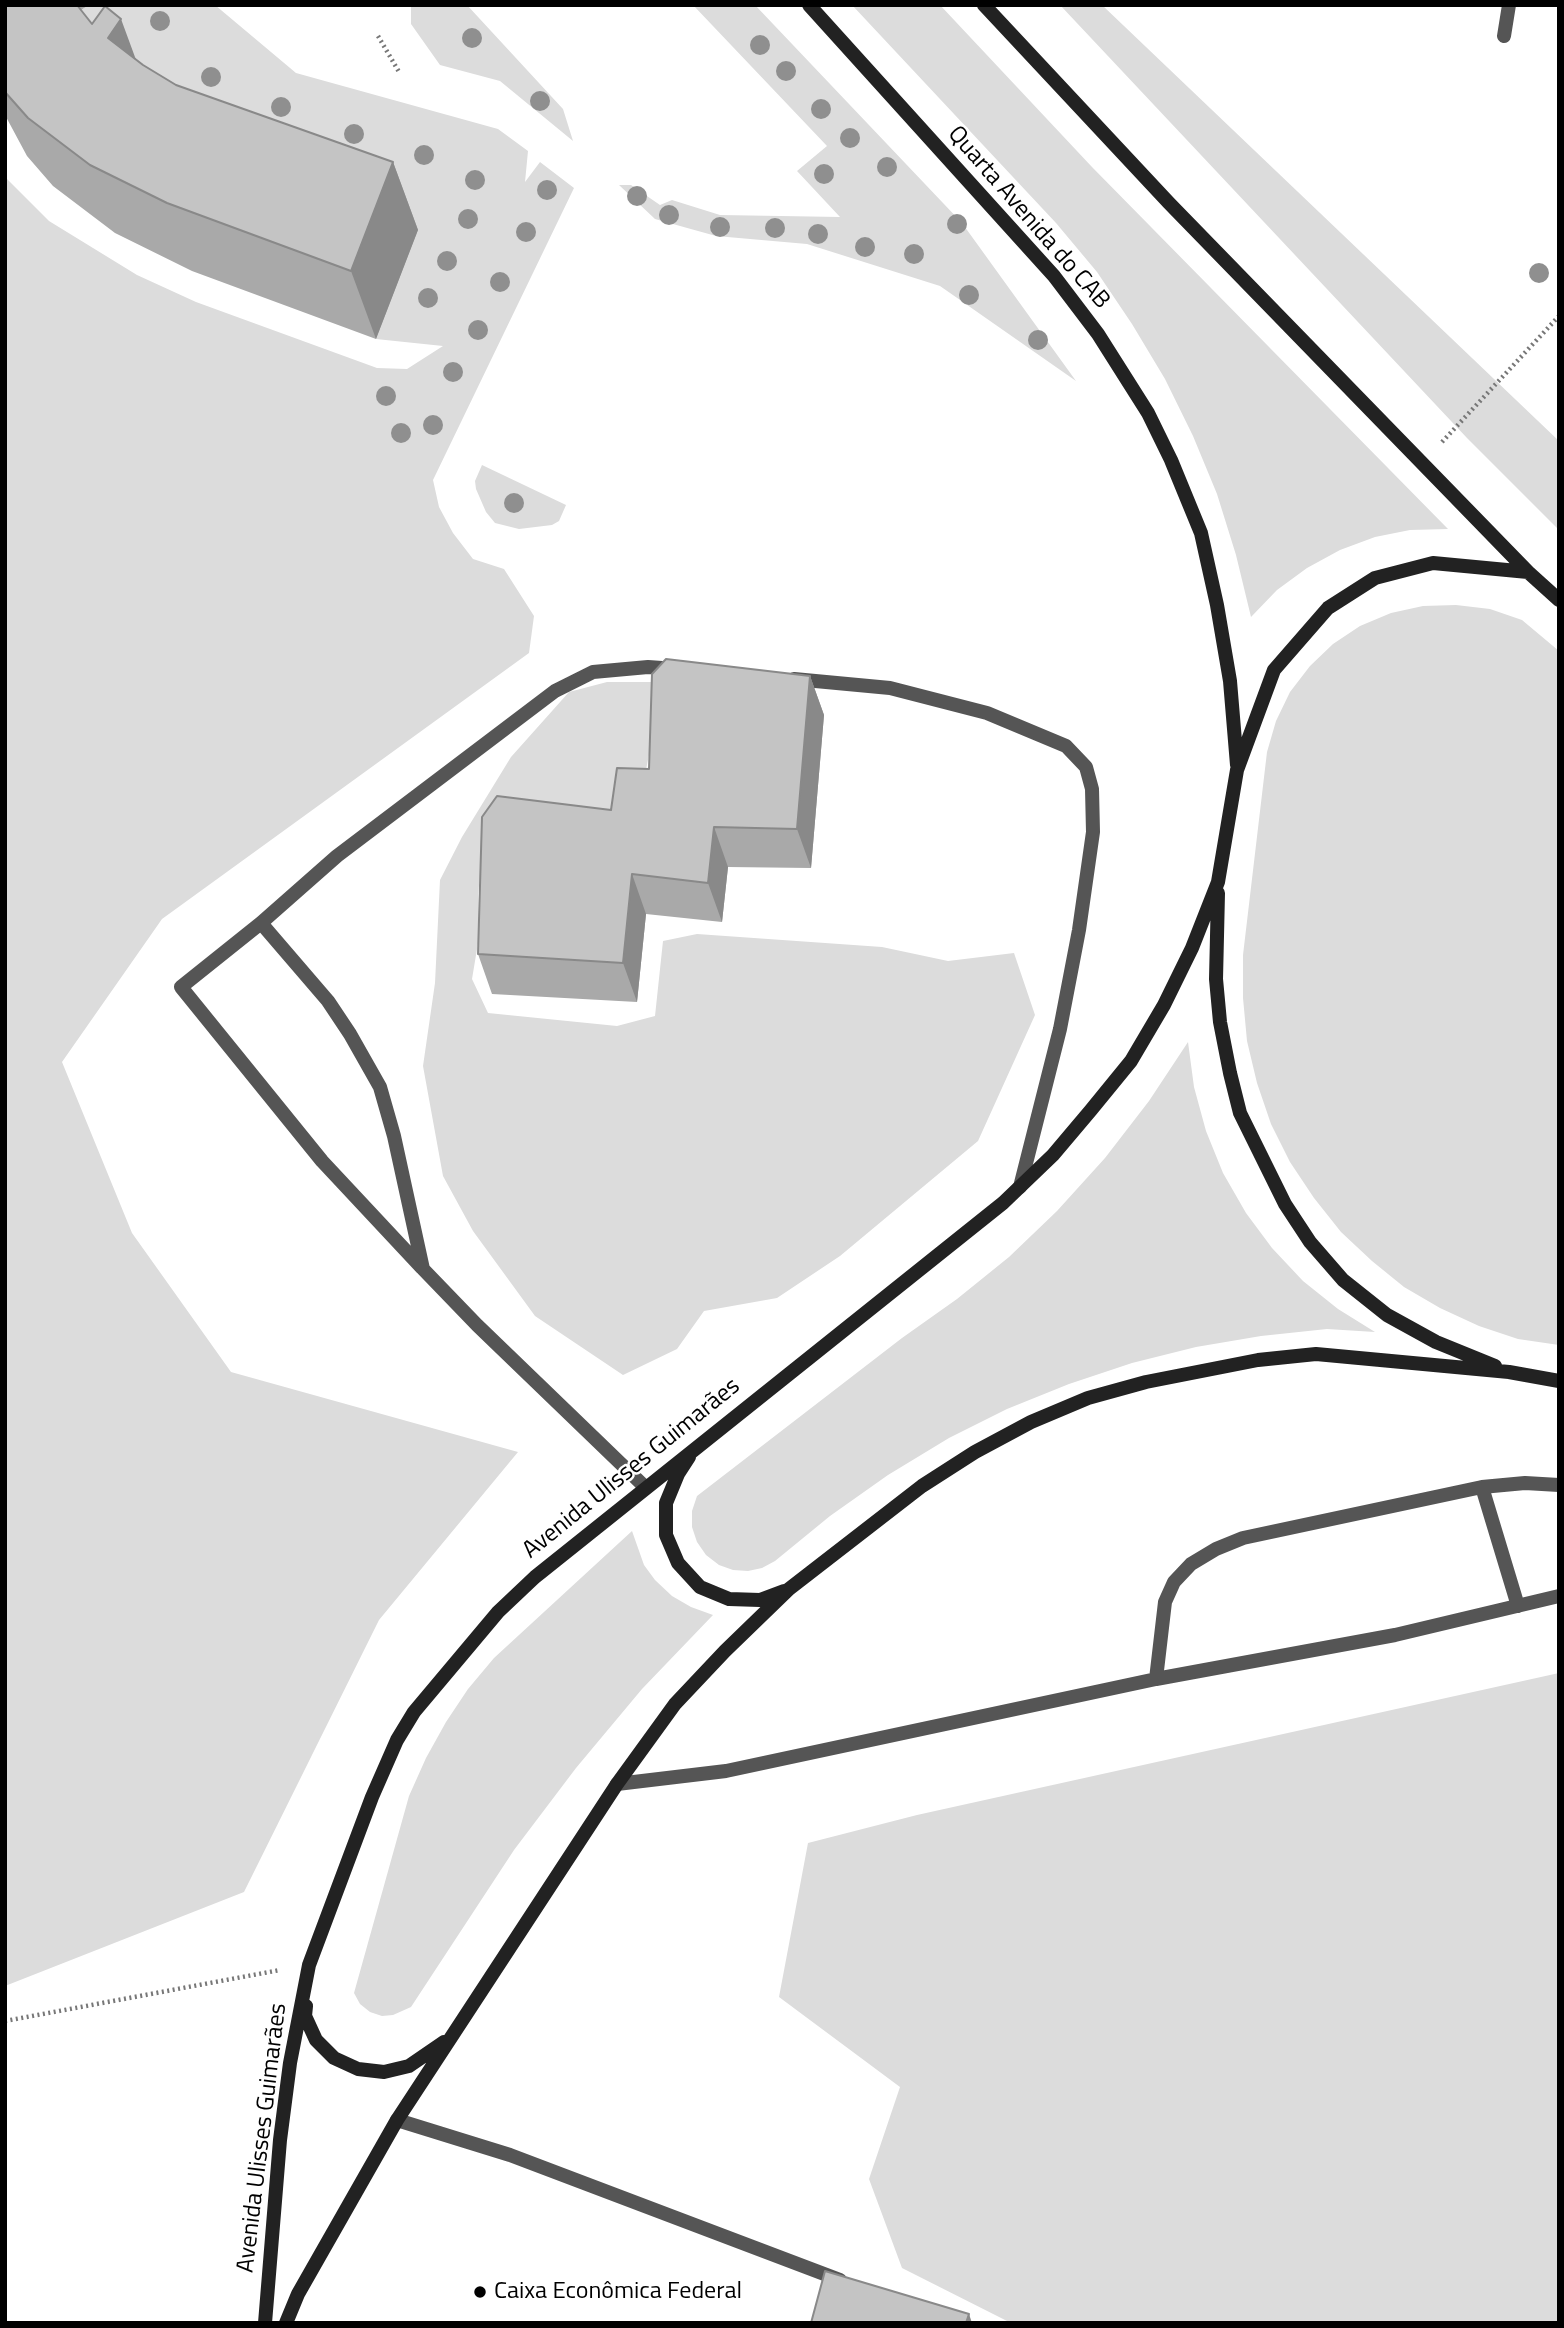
<!DOCTYPE html>
<meta charset="utf-8">
<style>
body{margin:0}
#map{position:relative;width:1564px;height:2328px;overflow:hidden;background:#fff;font-family:"Titillium Web",sans-serif}
canvas{display:block}
.frame{position:absolute;inset:0;border:7px solid #000;pointer-events:none}
</style>
<div id="map">
<canvas width="1564" height="2328"></canvas>
<div class="frame"></div>
</div>
<script>
const g = document.querySelector('canvas').getContext('2d');
g.lineJoin = 'round';
function paint(path, color) { g.fillStyle = color; g.fill(path, 'evenodd'); }
const poly = rows => new Path2D(rows.map(r => 'M' + r).join(''));
function trace(path, color, width, dash) { g.strokeStyle = color; g.lineWidth = width; g.lineCap = dash ? 'butt' : 'round'; g.setLineDash(dash || []); g.stroke(path); }
function drawText(font, color, halo, rows, align = 'center') {
  g.font = font + ' "Titillium Web",sans-serif'; g.lineWidth = 5; g.setLineDash([]); g.textBaseline = 'middle'; g.strokeStyle = halo; g.fillStyle = color; for (const [text, x, y, turn = 0] of rows) {
    g.save(); g.translate(x, y); g.rotate((+turn || 0) * Math.PI / 180); g.textAlign = isNaN(turn) ? turn : align; if (halo) g.strokeText(text, 0, 0); g.fillText(text, 0, 0); g.restore();
  }
}
paint(poly([
 [89,5,215,5,296,73,498,129,528,151,525,182,540,162,574,188,433,480,439,507,453,533,473,559,504,569,534,616,529,653,162,919,62,1062,132,1233,231,1372,518,1452,379,1620,244,1892,5,1986,5,177,49,221,137,275,196,302,377,368,407,369,443,346,376,339,418,230,266,175,67,19],
 [411,5,467,5,563,109,573,141,500,81,440,65,411,24],
 [693,5,755,5,962,223,1076,381,940,286,807,244,716,236,655,219,619,185,631,185,660,205,672,200,720,215,840,217,797,171,827,146],
 [852,5,940,5,1092,167,1448,529,1410,530,1375,537,1340,550,1307,568,1277,590,1251,617,1236,555,1217,494,1193,436,1165,379,1132,324,1097,272,1056,223],
 [1060,5,1102,5,1559,441,1559,530,1467,438],
 [482,465,566,505,559,521,552,525,519,529,495,523,486,512,476,489,475,481],
 [1456,605,1490,609,1522,620,1559,651,1559,1345,1518,1339,1479,1326,1440,1308,1404,1287,1372,1261,1341,1232,1314,1198,1290,1162,1271,1124,1257,1083,1247,1041,1243,998,1243,955,1267,752,1276,721,1290,692,1310,666,1333,644,1360,626,1391,613,1423,606],
 [607,682,658,682,657,713,645,775,612,820,484,840,478,894,479,937,472,979,488,1013,617,1026,655,1016,663,941,697,934,882,947,948,961,1014,953,1035,1015,978,1141,840,1256,777,1298,704,1311,677,1349,623,1375,535,1316,473,1231,443,1176,423,1066,435,983,440,880,462,837,511,757,569,692],
 [1188,1042,1194,1087,1206,1131,1223,1173,1246,1213,1272,1248,1303,1281,1338,1309,1375,1332,1327,1329,1261,1336,1196,1347,1132,1363,1069,1384,1007,1409,949,1438,888,1475,830,1516,775,1561,762,1568,748,1571,733,1570,719,1565,706,1555,697,1542,692,1527,692,1511,697,1496,902,1338,957,1299,1009,1257,1057,1211,1105,1158,1149,1101],
 [632,1531,644,1565,655,1580,672,1596,691,1607,713,1615,642,1689,576,1768,514,1850,411,2007,393,2015,382,2016,370,2012,360,2004,354,1993,409,1796,426,1758,446,1722,468,1689,494,1658],
 [1559,1673,1559,2323,1011,2323,902,2268,869,2179,900,2087,779,1997,808,1843,917,1815]
]), '#dcdcdc');
trace(poly([
 [378,36,399,72],
 [1442,442,1559,316],
 [5,2021,280,1970]
]), '#777', 4.5, [2, 3.5]);
trace(poly([
 [1504,36,1509,5],
 [794,679,890,688,987,713,1066,746,1086,767,1092,789,1093,832,1079,930,1060,1029,1020,1187],
 [261,923,181,987,322,1161,422,1268],
 [645,1487,477,1325,423,1269,394,1136,380,1087,350,1034,328,1001,261,923,337,856,555,691,593,672,648,667,676,669],
 [1482,1487,1518,1606],
 [1156,1679,1165,1602,1174,1582,1191,1564,1216,1549,1243,1538,1482,1487,1525,1483,1559,1485],
 [617,1784,726,1771,1156,1679,1395,1635,1559,1596],
 [397,2120,510,2155,840,2280]
]), '#555', 14);
trace(poly([
 [809,5,1054,276,1098,334,1148,413,1171,460,1201,533,1217,605,1230,681,1237,765],
 [984,5,1169,203,1528,572,1559,600],
 [1218,893,1216,979,1220,1022,1230,1073,1240,1113,1285,1204,1310,1242,1343,1280,1387,1315,1436,1342,1495,1366],
 [689,1457,678,1474,666,1503,666,1535,678,1563,700,1587,729,1599,760,1600,784,1591],
 [306,2006,305,2016,316,2040,334,2058,358,2069,384,2072,409,2066,444,2042],
 [265,2323,280,2140,290,2063,309,1965,372,1797,397,1740,414,1712,498,1612,535,1577,1003,1203,1053,1155,1091,1110,1131,1061,1164,1005,1192,948,1218,882,1237,770,1274,670,1328,608,1375,578,1433,563,1528,572],
 [286,2323,298,2294,397,2120,617,1784,675,1704,725,1651,789,1589,922,1486,975,1452,1031,1422,1088,1398,1146,1382,1258,1360,1316,1354,1509,1372,1559,1381]
]), '#222', 14);
g.fillStyle = '#8f8f8f';
for (const [x, y] of [
 [160,21],
 [472,38],
 [760,45],
 [786,71],
 [211,77],
 [540,101],
 [281,107],
 [821,109],
 [354,134],
 [850,138],
 [424,155],
 [887,167],
 [824,174],
 [475,180],
 [547,190],
 [637,196],
 [669,215],
 [468,219],
 [957,224],
 [720,227],
 [775,228],
 [526,232],
 [818,234],
 [865,247],
 [914,254],
 [447,261],
 [1539,273],
 [500,282],
 [969,295],
 [428,298],
 [478,330],
 [1038,340],
 [453,372],
 [386,396],
 [433,425],
 [401,433],
 [514,503]
]) { g.beginPath(); g.arc(x, y, 10, 0, 2 * Math.PI); g.fill(); }
paint(poly([
 [5,5,89,5,81,10,92,24,143,65,176,85,393,162,418,230,376,339,192,271,115,233,53,186,27,156,5,115],
 [810,676,824,715,811,868,728,867,722,922,646,914,637,1002,492,994,478,954,649,769]
]), '#a9a9a9');
paint(poly([
 [121,19,146,87,108,38],
 [393,162,418,230,376,339,351,271],
 [810,676,824,715,811,868,797,829],
 [714,827,728,867,722,922,708,883],
 [632,874,646,914,637,1002,623,963],
 [969,2314,972,2323,966,2323]
]), '#898989');
const building = poly([
 [5,5,77,5,92,24,105,6,121,19,108,38,143,65,176,85,393,162,351,271,167,203,90,165,28,118,5,92,5,5],
 [666,659,810,676,797,829,714,827,708,883,632,874,623,963,478,954,482,817,497,796,611,810,617,768,649,769,652,674,666,659],
 [825,2271,969,2314,966,2323,811,2323,825,2271]
]);
paint(building, '#c4c4c4');
trace(building, '#898989', 2);
for (const [x, y, r, color] of [
 [480,2292,7,"#000"]
]) { const dot = new Path2D(); dot.arc(x, y, r, 0, 2 * Math.PI); g.fillStyle = color; g.fill(dot); trace(dot, '#fff', 2.5); }
drawText('24px', '#000', '#fff', [
 ["Quarta Avenida do CAB",1028,218,49],
 ["Avenida Ulisses Guimarães",632,1469,-39],
 ["Avenida Ulisses Guimarães",263,2138,-83]
]);
drawText('24px', '#000', '#fff', [
 ["Caixa Econômica Federal",494,2292]
], 'left');
</script>
